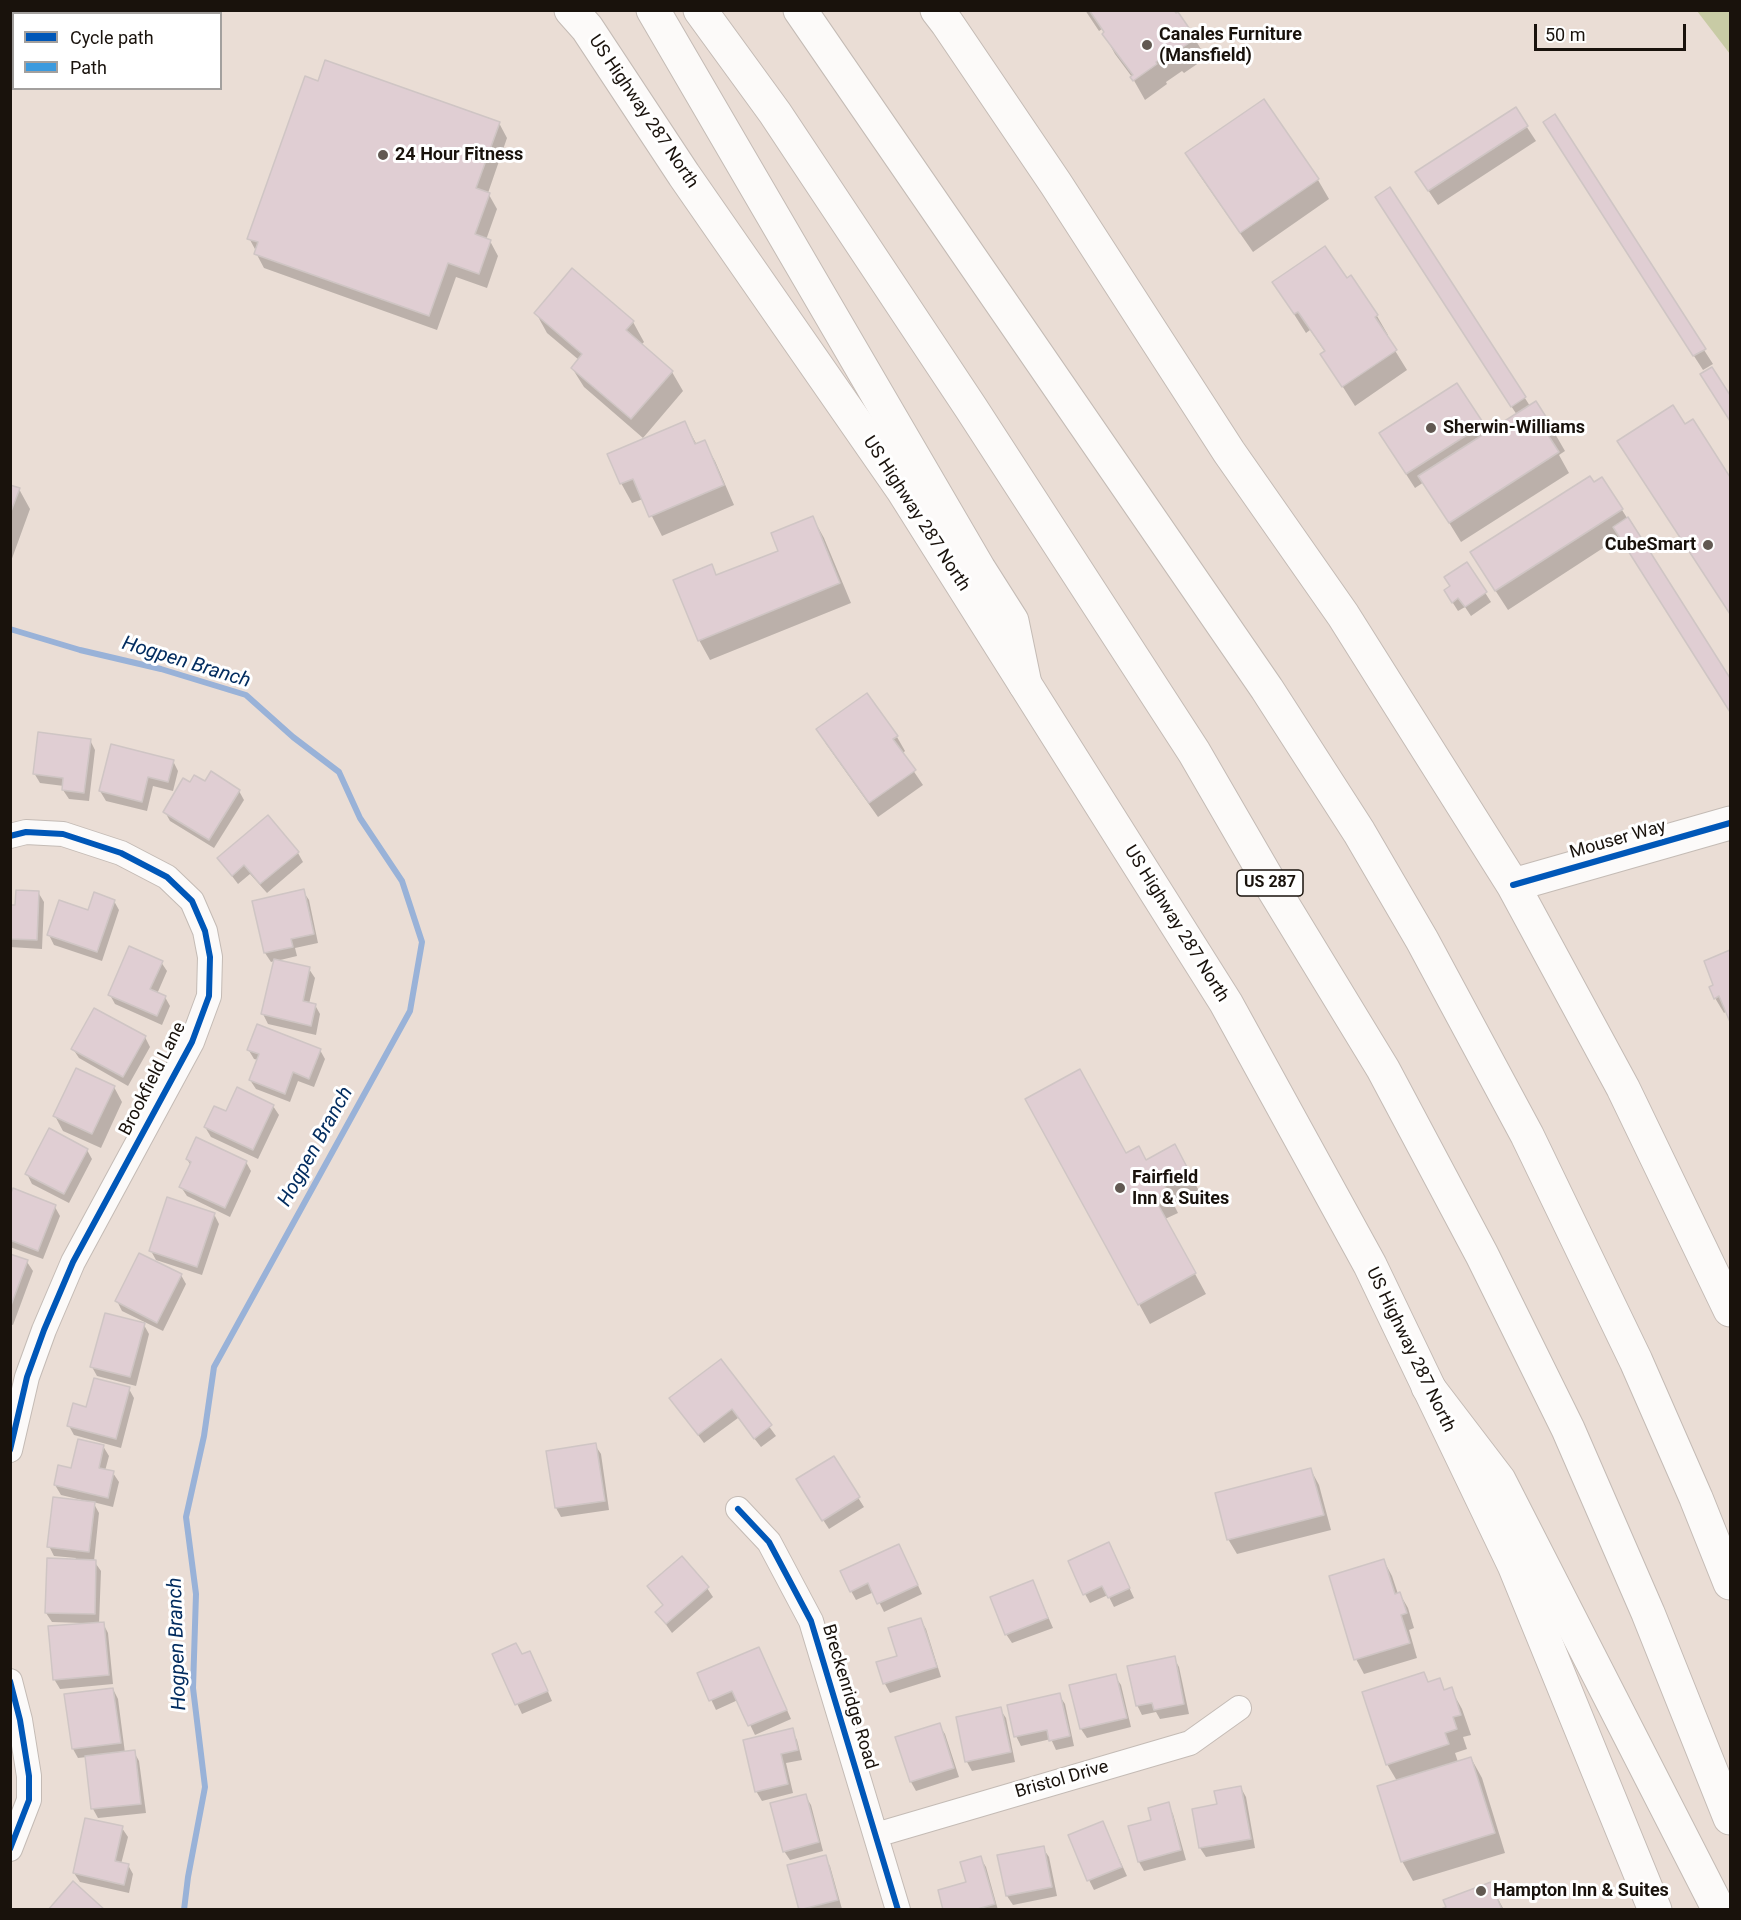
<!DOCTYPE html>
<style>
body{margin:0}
#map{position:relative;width:1741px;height:1920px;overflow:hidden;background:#eaddd5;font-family:Roboto,sans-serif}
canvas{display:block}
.frame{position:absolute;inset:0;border:12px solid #19120c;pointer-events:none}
.legend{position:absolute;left:12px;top:12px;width:210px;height:78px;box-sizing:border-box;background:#fff;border:2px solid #a3a09e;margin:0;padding:8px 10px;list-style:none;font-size:18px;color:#19120c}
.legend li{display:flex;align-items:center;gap:12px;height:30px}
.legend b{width:30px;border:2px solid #a3a09e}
.scale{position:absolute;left:1534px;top:24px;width:152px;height:27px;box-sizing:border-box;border:3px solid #19120c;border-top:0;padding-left:8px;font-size:18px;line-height:21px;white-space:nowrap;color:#19120c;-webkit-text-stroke:4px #fff;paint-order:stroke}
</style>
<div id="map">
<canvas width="1741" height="1920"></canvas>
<div class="frame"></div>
<ul class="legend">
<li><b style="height:8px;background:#0057b8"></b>Cycle path</li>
<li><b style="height:8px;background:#3b9ade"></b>Path</li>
</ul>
<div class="scale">50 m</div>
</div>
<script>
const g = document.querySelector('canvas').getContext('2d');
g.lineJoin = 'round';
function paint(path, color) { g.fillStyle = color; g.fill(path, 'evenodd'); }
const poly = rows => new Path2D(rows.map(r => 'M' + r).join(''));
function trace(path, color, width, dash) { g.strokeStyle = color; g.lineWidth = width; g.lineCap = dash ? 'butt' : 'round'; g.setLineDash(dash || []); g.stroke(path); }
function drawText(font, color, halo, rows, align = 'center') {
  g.font = font + ' Roboto,sans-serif'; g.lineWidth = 6; g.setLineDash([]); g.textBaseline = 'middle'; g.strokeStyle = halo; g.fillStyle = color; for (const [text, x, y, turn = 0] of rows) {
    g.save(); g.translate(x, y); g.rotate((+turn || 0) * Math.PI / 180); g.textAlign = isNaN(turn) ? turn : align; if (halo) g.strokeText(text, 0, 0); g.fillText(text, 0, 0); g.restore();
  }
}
paint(poly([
 [1697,11,1730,11,1730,54]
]), '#c8cba5');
paint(poly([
 [1085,10,1174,10,1195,39,1206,58,1184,73,1182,71,1166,82,1167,84,1145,100,1132,77,1115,54,1104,34,1105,34,1102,29,1099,31],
 [1515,109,1536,141,1438,205,1426,187],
 [499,123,507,138,488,193,497,209,486,240,490,241,498,256,487,288,456,277,437,330,264,268,256,253,256,251,249,238],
 [1553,137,1704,350,1713,364,1703,370],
 [1187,154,1318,180,1329,199,1253,252,1198,173],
 [1390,189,1530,406,1554,432,1565,451,1559,455,1569,473,1461,542,1424,482,1415,488,1389,448,1482,425,1487,433,1517,415,1385,212],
 [1347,280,1377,316,1388,335,1386,336,1407,370,1355,406,1322,354,1325,352,1310,330,1306,333,1274,283],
 [536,313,633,322,644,342,641,345,672,372,683,391,643,438,584,387,572,368,579,360,547,333],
 [1692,421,1730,480,1730,613,1631,461],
 [685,423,697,445,704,442,715,461,734,505,662,536,643,499,632,503,621,483],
 [1594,484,1622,510,1730,680,1730,710,1620,537,1508,610,1484,573],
 [10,486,19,489,30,509,10,564],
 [813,518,824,538,851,603,710,660,699,640,711,566,717,577,780,551],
 [1467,564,1491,602,1471,616,1465,607,1458,611,1451,600,1451,587],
 [866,695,897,737,905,751,902,754,923,785,878,817,826,744,818,730],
 [90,740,95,750,89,801,69,799,63,790,64,786,40,783,34,773],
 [173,761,178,771,173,791,153,786,147,811,106,801,100,791],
 [205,783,239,791,244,800,214,848,170,821,165,812,190,784],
 [298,853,303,862,267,893,250,874,238,884,219,859],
 [303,891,309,900,318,943,295,948,297,956,276,961,309,969,315,978,309,1004,315,1005,320,1014,316,1035,268,1024,263,1014,275,961,271,962,265,953],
 [38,892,44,902,42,949,10,947,10,907,17,907],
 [114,901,119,910,102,961,54,945,49,935,89,912],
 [1730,952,1730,1021,1727,1011,1724,1013,1715,998,1715,986,1706,962],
 [161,962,167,971,157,994,165,997,170,1006,162,1025,115,1004,110,995],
 [145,1037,150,1047,128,1086,79,1058,73,1049],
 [248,1049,320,1050,325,1059,314,1087,298,1081,290,1102,256,1089,250,1080,258,1060,254,1059],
 [114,1087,122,1102,101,1148,63,1131,55,1116],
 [273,1106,279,1115,258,1159,211,1137,205,1127,227,1113],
 [87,1150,92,1159,69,1203,32,1184,27,1174],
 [1126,1155,1146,1161,1186,1166,1199,1191,1174,1205,1178,1213,1165,1219,1206,1294,1150,1324,1139,1304],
 [187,1159,246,1162,251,1171,230,1217,187,1196,181,1187,191,1166],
 [10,1199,55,1207,60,1216,43,1259,10,1247],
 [214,1214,219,1224,202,1275,156,1260,151,1251],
 [10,1255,27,1262,33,1271,13,1325,10,1324],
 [181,1275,186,1284,163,1331,122,1311,117,1301],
 [144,1325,149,1334,136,1386,97,1376,92,1367],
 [721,1361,776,1436,761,1447,738,1418,704,1443,677,1407],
 [129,1389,134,1398,121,1448,74,1435,69,1426,87,1409],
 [595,1445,601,1454,609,1510,561,1517,556,1508],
 [103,1446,109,1456,105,1471,113,1473,119,1482,113,1507,93,1502,99,1513,94,1561,101,1571,99,1624,103,1623,108,1633,113,1684,60,1689,54,1679,82,1623,52,1622,46,1613,76,1558,54,1556,49,1546,86,1501,61,1495,55,1485],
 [833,1458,864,1507,829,1529,803,1489],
 [1311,1470,1319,1485,1331,1530,1237,1554,1228,1539],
 [1113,1553,1134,1598,1114,1607,1108,1595,1090,1603,1085,1594],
 [904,1555,922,1594,884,1612,874,1592,856,1600,851,1591],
 [1384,1561,1392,1576,1398,1594,1400,1594,1408,1608,1414,1628,1409,1630,1417,1658,1364,1674,1356,1659],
 [1033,1582,1053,1628,1012,1643,1006,1634],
 [649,1587,707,1588,713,1597,672,1633,657,1612,664,1606],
 [921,1620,926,1629,941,1677,890,1693,885,1684,878,1663,899,1657],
 [494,1655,522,1656,535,1662,552,1701,522,1714],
 [764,1658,791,1719,755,1735,738,1700,716,1710,699,1674],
 [1174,1658,1179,1667,1189,1714,1160,1719,1156,1712,1142,1715,1137,1705],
 [1424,1674,1429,1683,1439,1680,1445,1691,1451,1689,1462,1709,1471,1735,1463,1737,1467,1749,1455,1753,1458,1762,1471,1758,1482,1778,1505,1853,1413,1881,1402,1861,1397,1781,1387,1764],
 [1115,1676,1121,1685,1131,1727,1087,1738,1081,1729],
 [113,1689,118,1699,125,1753,134,1752,139,1761,146,1813,98,1818,93,1809,87,1757,78,1758,73,1749],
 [1059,1695,1065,1704,1074,1746,1056,1750,1051,1739,1021,1746,1016,1736],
 [1000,1709,1006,1718,1015,1762,972,1771,967,1762],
 [939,1725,945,1734,959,1777,916,1791,911,1782,897,1738],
 [792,1730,797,1740,802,1760,786,1763,793,1793,762,1801,756,1791],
 [1241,1788,1246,1797,1255,1848,1206,1857,1200,1848,1218,1805],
 [805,1795,811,1805,823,1851,790,1860,784,1851],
 [1168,1804,1173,1814,1186,1860,1144,1871,1139,1862,1153,1821],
 [1103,1823,1127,1876,1094,1890,1089,1880],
 [122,1828,128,1837,121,1864,128,1865,133,1874,129,1893,80,1882,74,1873],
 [1043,1848,1049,1857,1057,1896,1013,1905,1007,1896],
 [825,1857,830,1866,842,1909,801,1910],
 [980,1857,986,1867,998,1910,945,1910,967,1883],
 [1490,1884,1504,1910,1443,1910]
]), '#0003');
trace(poly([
 [10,629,80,650,161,669,246,695,293,737,339,772,360,818,402,881,422,942,410,1011,214,1367,204,1436,186,1517,196,1594,193,1688,205,1787,188,1877,184,1910]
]), '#99b2d8', 6);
const building = poly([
 [1089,10,1174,10,1176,13,1178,12,1196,38,1172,55,1170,52,1156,62,1157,64,1133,81,1130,77,1133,75,1102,34,1104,32,1089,10],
 [325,60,500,122,476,188,490,193,475,234,491,240,479,274,448,263,429,316,254,254,258,242,247,239,305,76,318,81,325,60],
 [1264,99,1319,179,1240,233,1185,153,1264,99],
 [1516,107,1528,126,1428,191,1415,172,1516,107],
 [1555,114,1706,349,1693,356,1543,122,1555,114],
 [1390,187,1526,397,1511,407,1375,197,1390,187],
 [1325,246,1347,278,1351,275,1378,315,1375,317,1397,350,1342,387,1320,354,1325,351,1298,312,1294,314,1272,282,1325,246],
 [572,268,634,321,626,330,673,371,631,419,571,368,582,354,534,313,572,268],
 [1712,367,1730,395,1730,421,1700,374,1712,367],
 [1457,383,1484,424,1406,474,1379,433,1457,383],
 [1536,401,1555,431,1548,435,1559,452,1449,523,1418,476,1536,401],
 [1673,405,1685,424,1693,419,1730,477,1730,614,1617,441,1673,405],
 [685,421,695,444,705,440,724,485,649,517,633,479,620,484,607,454,685,421],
 [1590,476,1594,482,1602,477,1623,509,1495,591,1470,552,1590,476],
 [10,485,20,488,10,514,10,485],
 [813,516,840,583,698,641,673,580,712,564,716,575,778,551,771,533,813,516],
 [1628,517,1730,678,1730,712,1613,527,1628,517],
 [1467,562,1487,592,1465,607,1458,598,1452,603,1444,590,1450,586,1444,577,1467,562],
 [867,693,898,736,893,739,916,770,869,803,816,729,867,693],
 [38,732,91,739,84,793,62,790,63,778,33,774,38,732],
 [111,744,174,760,168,782,148,777,142,802,99,791,111,744],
 [211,771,240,790,209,840,163,812,183,778,190,782,194,775,205,781,211,771],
 [268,815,299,852,260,884,244,865,232,876,217,858,268,815],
 [304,889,314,934,291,939,293,947,264,953,252,901,304,889],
 [16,890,39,891,37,940,10,939,10,905,15,905,16,890],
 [94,892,115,900,97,952,47,935,59,900,88,910,94,892],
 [129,946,163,961,150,989,166,996,157,1016,108,995,129,946],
 [1730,950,1730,1022,1719,996,1714,999,1709,987,1713,985,1704,961,1730,950],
 [274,959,310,967,303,1001,316,1004,311,1026,261,1014,274,959],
 [94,1008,146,1036,123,1077,71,1049,94,1008],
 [257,1024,321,1049,309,1079,293,1072,285,1094,249,1080,259,1054,247,1050,257,1024],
 [76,1068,115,1086,92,1134,53,1116,76,1068],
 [1080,1069,1126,1153,1139,1146,1146,1160,1175,1144,1189,1171,1164,1184,1168,1192,1155,1199,1196,1273,1138,1305,1025,1099,1080,1069],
 [237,1087,274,1105,253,1150,204,1127,214,1106,226,1111,237,1087],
 [49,1128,88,1149,64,1194,25,1174,49,1128],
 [196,1137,247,1161,225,1208,179,1187,191,1162,186,1159,196,1137],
 [13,1188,56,1205,38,1251,10,1240,10,1195,13,1188],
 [167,1197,215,1213,197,1267,149,1251,167,1197],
 [139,1253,182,1274,157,1323,115,1301,139,1253],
 [10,1254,28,1260,10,1308,10,1254],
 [105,1313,145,1323,130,1377,90,1367,105,1313],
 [721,1359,772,1425,754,1439,732,1409,698,1435,669,1398,721,1359],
 [94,1378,130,1387,116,1439,67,1426,73,1403,86,1407,94,1378],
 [78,1439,104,1445,99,1468,114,1471,108,1498,54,1485,58,1465,71,1468,78,1439],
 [596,1443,605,1501,555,1508,546,1451,596,1443],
 [834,1456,860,1497,822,1521,796,1479,834,1456],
 [1311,1468,1324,1515,1227,1540,1215,1493,1311,1468],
 [53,1497,95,1502,89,1552,47,1547,53,1497],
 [1109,1542,1130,1588,1108,1598,1102,1586,1083,1595,1068,1561,1109,1542],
 [899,1544,918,1585,877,1604,868,1583,850,1592,840,1571,899,1544],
 [682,1556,709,1587,666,1624,655,1612,663,1605,647,1586,682,1556],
 [47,1558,96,1560,95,1614,45,1613,47,1558],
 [1384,1559,1395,1594,1400,1592,1407,1613,1401,1615,1410,1643,1354,1660,1329,1576,1384,1559],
 [1033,1580,1048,1618,1005,1635,990,1597,1033,1580],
 [921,1618,937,1667,883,1684,876,1662,897,1656,888,1628,921,1618],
 [104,1622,109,1675,53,1680,48,1626,104,1622],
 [516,1643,522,1654,530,1651,548,1691,515,1705,492,1654,516,1643],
 [759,1647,787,1710,748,1726,732,1691,709,1701,697,1673,759,1647],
 [1175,1656,1184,1704,1154,1710,1152,1703,1136,1706,1127,1666,1175,1656],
 [1424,1672,1428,1682,1440,1678,1444,1690,1452,1687,1461,1715,1453,1717,1457,1729,1445,1733,1449,1744,1386,1765,1362,1692,1424,1672],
 [1116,1674,1127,1718,1080,1729,1069,1685,1116,1674],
 [113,1688,121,1743,72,1749,64,1694,113,1688],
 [1060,1693,1070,1736,1049,1741,1047,1730,1014,1737,1007,1705,1060,1693],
 [1001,1707,1011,1752,965,1762,956,1717,1001,1707],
 [940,1723,954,1768,910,1782,895,1737,940,1723],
 [793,1728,798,1750,781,1754,788,1784,755,1792,743,1740,793,1728],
 [135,1750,141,1804,91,1809,85,1756,135,1750],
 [1471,1757,1495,1833,1401,1862,1377,1786,1471,1757],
 [1241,1786,1251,1839,1199,1848,1192,1809,1217,1804,1214,1791,1241,1786],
 [806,1794,819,1842,783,1852,770,1803,806,1794],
 [1169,1802,1181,1850,1138,1862,1128,1826,1151,1820,1148,1808,1169,1802],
 [85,1818,123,1826,115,1861,129,1864,124,1885,73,1873,85,1818],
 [1103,1821,1122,1867,1087,1881,1068,1835,1103,1821],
 [1044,1846,1052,1887,1006,1896,997,1855,1044,1846],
 [826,1855,838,1900,799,1910,787,1865,826,1855],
 [981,1856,995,1904,974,1910,943,1910,938,1890,966,1882,960,1862,981,1856],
 [73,1881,105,1910,48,1910,73,1881],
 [1491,1882,1502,1910,1439,1910,1446,1907,1443,1900,1491,1882]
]);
paint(building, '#e0ced3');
trace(building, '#cfc5c4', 1.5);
const street = poly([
 [10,836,26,832,63,834,121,853,167,877,192,901,205,931,210,957,209,996,192,1042,73,1262,44,1330,27,1377,10,1450],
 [738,1509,769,1542,811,1621,898,1910],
 [10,1681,20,1720,29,1776,29,1800,10,1849],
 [876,1835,1190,1743,1239,1708]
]);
const secondary = poly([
 [571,10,587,28,684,175,902,489,1226,1003,1370,1265,1514,1565,1655,1910],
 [937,10,947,23,1056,184,1229,452,1343,615,1513,885,1623,1088,1730,1310],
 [1513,885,1730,823]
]);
const highway = poly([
 [653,10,979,569,1012,621,1025,684],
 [700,10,775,113,971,408,1194,752,1274,890,1383,1069,1482,1255,1568,1429,1648,1613,1730,1818],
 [800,10,1267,689,1359,832,1422,940,1527,1135,1636,1361,1696,1498,1730,1583],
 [1428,1387,1499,1480,1719,1910]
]);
trace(street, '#c4bbb5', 26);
trace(secondary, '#c4bbb5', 35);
trace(highway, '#c4bbb5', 35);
trace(street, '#fcfaf9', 24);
trace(secondary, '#fcfaf9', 33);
trace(highway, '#fcfaf9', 33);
trace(poly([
 [10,14,12,10]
]), '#3b9ade', 4.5, [9, 4.5]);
trace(poly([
 [10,836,26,832,63,834,121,853,167,877,192,901,205,931,210,957,209,996,192,1042,73,1262,44,1330,27,1377,10,1450],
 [1513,885,1730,823],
 [738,1509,769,1542,811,1621,898,1910],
 [10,1681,20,1720,29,1776,29,1800,10,1849]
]), '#0057b8', 6);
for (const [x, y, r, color] of [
 [1147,45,6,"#625952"],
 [383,155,6,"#625952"],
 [1431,428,6,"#625952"],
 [1708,545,6,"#625952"],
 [1120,1188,6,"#625952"],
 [1481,1891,6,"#625952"]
]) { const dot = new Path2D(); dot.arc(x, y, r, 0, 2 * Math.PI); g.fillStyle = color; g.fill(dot); trace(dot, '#fff', 2); }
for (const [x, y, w] of [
 [1270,883,66]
]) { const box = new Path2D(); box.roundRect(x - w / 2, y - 13, w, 26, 4.5); g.fillStyle = '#fff'; g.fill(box); trace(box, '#19120c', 1.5); }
drawText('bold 16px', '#19120c', null, [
 ["US 287",1270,883]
]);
drawText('bold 18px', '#19120c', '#fff', [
 ["Canales Furniture",1159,35],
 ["(Mansfield)",1159,56],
 ["24 Hour Fitness",395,155],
 ["Sherwin-Williams",1443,428],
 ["CubeSmart",1696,545,"right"],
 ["Fairfield",1132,1178],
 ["Inn & Suites",1132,1199],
 ["Hampton Inn & Suites",1493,1891]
], 'left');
drawText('18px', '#19120c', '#fff', [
 ["US Highway 287 North",643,112,56],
 ["US Highway 287 North",916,514,57],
 ["Mouser Way",1618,840,-16],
 ["US Highway 287 North",1176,924,58],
 ["Brookfield Lane",153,1079,-63],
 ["US Highway 287 North",1410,1350,64],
 ["Breckenridge Road",849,1697,73],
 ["Bristol Drive",1062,1780,-16]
]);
drawText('italic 20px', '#032d60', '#fff', [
 ["Hogpen Branch",186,663,17],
 ["Hogpen Branch",316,1147,-61],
 ["Hogpen Branch",178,1644,-92]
]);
</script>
